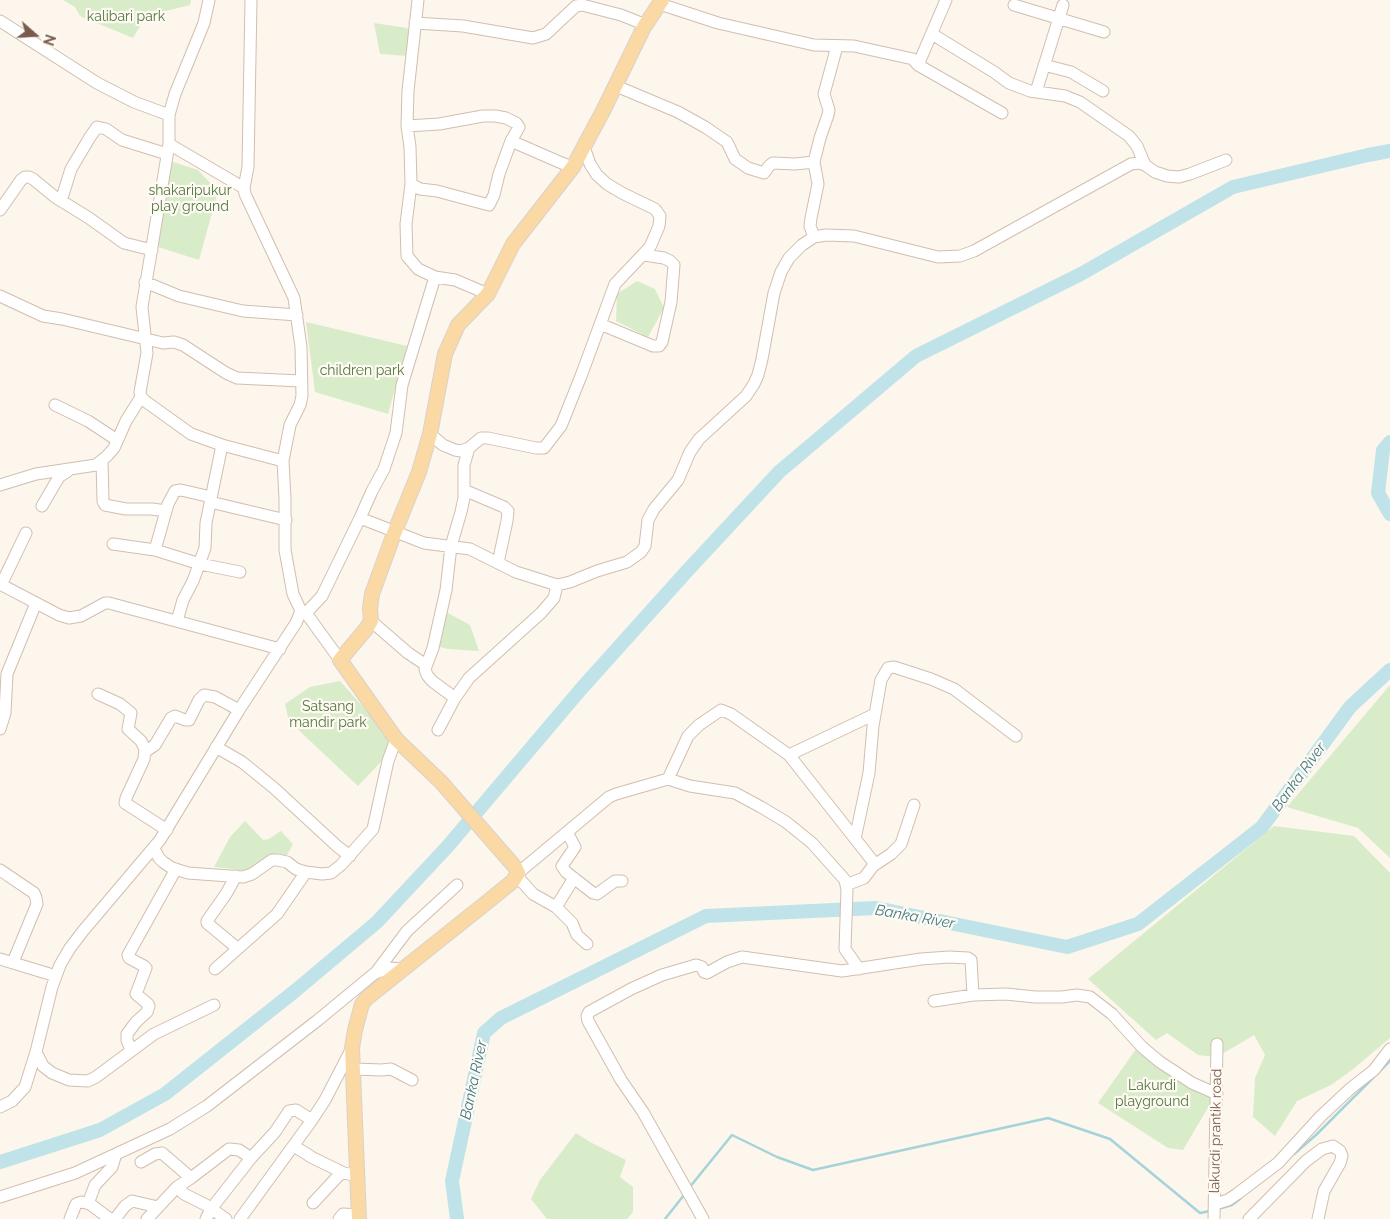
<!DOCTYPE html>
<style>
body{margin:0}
#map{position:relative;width:1390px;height:1219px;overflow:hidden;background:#fdf6ec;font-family:Raleway,sans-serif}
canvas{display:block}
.north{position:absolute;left:10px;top:10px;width:50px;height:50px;-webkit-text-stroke:4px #fffaf3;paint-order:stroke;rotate:109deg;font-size:14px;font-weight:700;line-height:20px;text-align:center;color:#7a5c4d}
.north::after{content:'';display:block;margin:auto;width:18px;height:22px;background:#7a5c4d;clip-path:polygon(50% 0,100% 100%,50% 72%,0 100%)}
</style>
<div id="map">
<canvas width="1390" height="1219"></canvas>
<div class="north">N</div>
</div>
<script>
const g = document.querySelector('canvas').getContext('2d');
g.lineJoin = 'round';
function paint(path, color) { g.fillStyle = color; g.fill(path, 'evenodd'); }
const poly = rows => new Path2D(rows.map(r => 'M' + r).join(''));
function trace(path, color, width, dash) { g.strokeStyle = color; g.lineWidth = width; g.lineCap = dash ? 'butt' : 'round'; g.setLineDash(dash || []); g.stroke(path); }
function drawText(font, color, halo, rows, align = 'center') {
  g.font = font + ' Raleway,sans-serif'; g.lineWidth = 4.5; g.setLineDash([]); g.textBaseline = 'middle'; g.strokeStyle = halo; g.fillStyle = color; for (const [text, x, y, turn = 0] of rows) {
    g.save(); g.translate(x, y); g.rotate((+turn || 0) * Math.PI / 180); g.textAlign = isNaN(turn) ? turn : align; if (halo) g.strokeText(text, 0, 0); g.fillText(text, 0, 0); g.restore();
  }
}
paint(poly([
 [63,0,191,0,190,5,146,16,133,38,80,16,75,7],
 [374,23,407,28,413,35,409,56,380,54],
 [170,161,198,170,218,191,199,260,158,247],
 [637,281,655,289,664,308,648,337,616,321,617,294],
 [306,322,407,346,388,414,315,392],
 [446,612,470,625,479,651,448,649,440,647,436,643],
 [340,681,397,745,358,786,289,721,285,704,310,687],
 [1390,685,1390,858,1358,828,1287,807],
 [245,821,263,840,269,839,281,831,293,844,287,855,273,858,249,871,214,867,230,837],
 [1274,826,1354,836,1390,873,1390,1038,1352,1070,1331,1085,1297,1101,1275,1136,1253,1117,1255,1078,1265,1055,1254,1035,1217,1057,1198,1055,1167,1033,1156,1040,1088,979],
 [1141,1042,1216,1094,1183,1150,1168,1148,1098,1103],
 [576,1133,590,1142,626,1160,620,1177,633,1187,633,1212,627,1219,547,1219,531,1199,540,1180]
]), '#d8ecc9');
trace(poly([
 [1294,1154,1316,1135,1390,1061],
 [689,1188,732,1135,777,1157,813,1170,1048,1118,1110,1139,1200,1213,1210,1211],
 [1218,1209,1232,1205,1240,1199],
 [665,1219,684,1195]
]), '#a5d3da', 2.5);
trace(poly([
 [1390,442,1383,450,1378,493,1390,514],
 [0,1162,100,1130,165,1094,295,991,377,922,448,846,581,689,687,571,779,472,916,356,1081,274,1233,187,1368,155,1390,151],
 [457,1219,452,1181,484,1033,501,1018,706,916,876,908,1067,947,1138,924,1262,827,1350,707,1390,670]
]), '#bfe3e8', 14);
const minor = poly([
 [209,0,204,23,175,94,169,115,169,144,142,307,147,353,140,392,141,397,145,401,191,434,222,445,283,461,285,499,285,550,293,594,301,611,306,613,340,660],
 [418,0,408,91,407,126,410,147,411,184,406,224,407,256,418,269,435,277,455,280,488,294],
 [660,4,718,23,814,45,854,46,913,59,918,65,1002,113],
 [1014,5,1104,32],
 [0,21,97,83,134,102,169,115],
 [415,23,463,26,533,38,546,34,576,6,582,5,621,15,646,25],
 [932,34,994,72,1009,83,1030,91,1065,96,1080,102,1129,136,1137,146,1145,165],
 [918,65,946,0],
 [1044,65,1071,72,1103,91],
 [616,86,678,112,705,127,727,142,735,159,748,168,764,173,769,166,773,163,795,164,814,162],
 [1036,92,1063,5],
 [407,126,439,124,483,116,495,116,506,118,516,123,519,127,511,141,564,164,573,167],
 [169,144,244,188,245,194,294,298,301,347,302,396,300,405,290,425,283,461],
 [411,184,420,189,437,191,489,205,494,195,499,174,511,141],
 [244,188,248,167,251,0],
 [61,201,71,169,90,137,97,127,106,129,122,140,167,154],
 [0,210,21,180,25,177,29,177,33,179,55,197,89,218,124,243,152,250],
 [814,237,810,226,811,218,818,184,814,162,820,138,828,115,829,110,824,94,837,46],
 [145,282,179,296,243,311,297,315],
 [0,296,43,316,62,319,163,343,174,342,183,345,226,373,237,378,301,381],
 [600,324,653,346,659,346,662,342,671,302,674,265,670,261,664,258,644,255],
 [55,405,88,421,117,440],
 [430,434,443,445,455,450,461,451,469,448,481,438,488,438,536,448,544,448,561,426,581,376,615,284,650,247,659,226,660,216,655,209,622,193,607,184,597,175,590,164,584,147],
 [102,460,103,501,105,505,126,509,152,509,166,511],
 [0,485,36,474,96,465,107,456,114,448,126,421,141,397],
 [464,490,504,507,508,511,507,521,498,563],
 [210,502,286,520],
 [42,506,56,482,60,476,68,471],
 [360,518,424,543,470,549,516,572,557,585,570,582,597,571,627,562,641,552,645,546,648,520,654,509,678,480,690,452,699,439,746,396,754,384,758,375,762,359,774,293,781,272,789,258,802,245,814,237,826,235,854,236,938,257,960,256,974,251,1131,164,1139,163,1145,165,1155,172,1167,176,1179,177,1190,174,1226,160],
 [113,544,155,550,168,504,175,491,181,490,211,497],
 [155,550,200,564,240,572],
 [0,584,59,615,69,618,81,616,105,603,109,603,280,649],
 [1,585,26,533],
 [306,613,322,596,360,518,372,491,384,469,396,433,402,385,435,277],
 [177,621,183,600,193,581,205,548,206,523,222,445],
 [371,621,408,653,426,665],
 [98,694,120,704,131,713,128,729,141,741,145,749,144,759,126,798,125,803,167,830],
 [455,698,432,681,427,675,425,669,433,648,446,590,451,546,461,512,464,498,464,465,469,448],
 [0,729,5,713,7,674,36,603],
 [438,730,455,698,469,678,541,613,554,598,557,585],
 [216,747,242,762,274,788,338,847,350,856],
 [146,751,155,745,171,718,175,716,185,720,189,720,199,700,204,695,215,697,239,710],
 [789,755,875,714],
 [668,779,690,786,735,793,761,807,786,822,812,843,845,880,847,890,845,949,859,969],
 [567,832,575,847,562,866,566,872,593,893,597,894,615,881,622,881],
 [855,839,869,773,873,726,881,680,888,668,894,667,931,679,954,689,1016,736],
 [154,849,159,858,163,862,172,868,188,873,243,877,252,874,272,860,277,860,287,862,296,869,306,872,322,874,331,873,341,865,373,829,388,761,396,739],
 [0,870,34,893,36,898,37,904,13,962],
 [518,873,609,797,616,794,668,779,688,736,699,725,721,710,731,714,789,755,875,864],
 [236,876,226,894,207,921,207,923,237,948],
 [517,876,533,894,556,907],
 [574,878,556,907,572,923,577,935,587,944],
 [846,885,864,878,873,866,891,854,901,844,914,805],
 [0,959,56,976],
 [215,969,277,914,306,872],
 [377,971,407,931,457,885],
 [934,1001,973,995,1006,994,1035,997,1062,997,1077,995,1090,997,1112,1014,1142,1047,1160,1062,1192,1083,1217,1094],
 [131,1050,127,1040,127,1034,136,1022,147,1012,149,1006,148,1004,136,994,146,968,144,966,129,958,128,955,176,869],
 [36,1052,43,1066,52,1073,69,1080,88,1081,96,1077,154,1034,214,1005],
 [353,1069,382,1070,391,1069,412,1080],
 [0,1107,12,1101,25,1087,36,1052,52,987,60,965,70,948,83,931,160,840,239,710,296,623,301,611],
 [294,1146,313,1158,344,1173],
 [141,1162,155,1154,162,1153,191,1178],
 [177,1187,184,1194,206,1205,226,1219],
 [0,1197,75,1173,170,1129,207,1106,318,1020,375,973,389,968,402,969],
 [313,1203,339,1175,344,1173,358,1176],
 [1215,1204,1228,1200,1237,1194,1278,1163,1321,1116,1351,1088,1374,1070,1390,1049],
 [70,1219,76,1204,81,1202,90,1204],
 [110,1219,90,1204,89,1201,95,1185,112,1167,116,1154],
 [115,1219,125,1206,132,1201,158,1207],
 [147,1219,177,1187,191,1178,229,1149,239,1150,251,1158],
 [206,1219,211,1209,251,1158,275,1132,289,1111,296,1110,312,1120],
 [240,1219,312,1120,325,1100,352,1048],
 [339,1219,343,1214,359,1215],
 [703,1219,643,1112,621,1080,588,1021,587,1016,589,1012,631,989,662,975,696,965,702,967,704,972,707,973,727,962,742,957,842,971,921,959,949,957,968,958,971,960,973,995],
 [1214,1219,1217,1044],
 [1249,1219,1306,1161,1322,1149,1333,1146,1340,1151,1342,1156,1340,1163,1324,1191,1318,1219]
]);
const major = poly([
 [359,1219,352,1048,355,1030,362,1004,367,998,491,899,513,881,518,873,515,867,441,782,396,739,340,660,366,629,371,621,370,609,372,594,395,531,419,472,430,434,445,354,458,325,488,294,513,244,573,167,603,111,644,27,662,0]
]);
trace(minor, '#d1beb0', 13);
trace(major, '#dad1cd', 16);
trace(minor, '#fff', 11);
trace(major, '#fbd9a5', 14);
drawText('14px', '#537a41', '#fffaf3', [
 ["kalibari park",126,17],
 ["shakaripukur",190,191],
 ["play ground",190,207],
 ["children park",362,371],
 ["Satsang",328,707],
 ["mandir park",328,723],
 ["Lakurdi",1152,1086],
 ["playground",1152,1102]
]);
drawText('14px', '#7a5c4d', '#fffaf3', [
 ["lakurdi prantik road",1216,1131,-89]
]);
drawText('italic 15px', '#437c86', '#fffaf3', [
 ["Banka River",1299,777,-54],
 ["Banka River",915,917,10],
 ["Banka River",474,1080,-78]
]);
</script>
